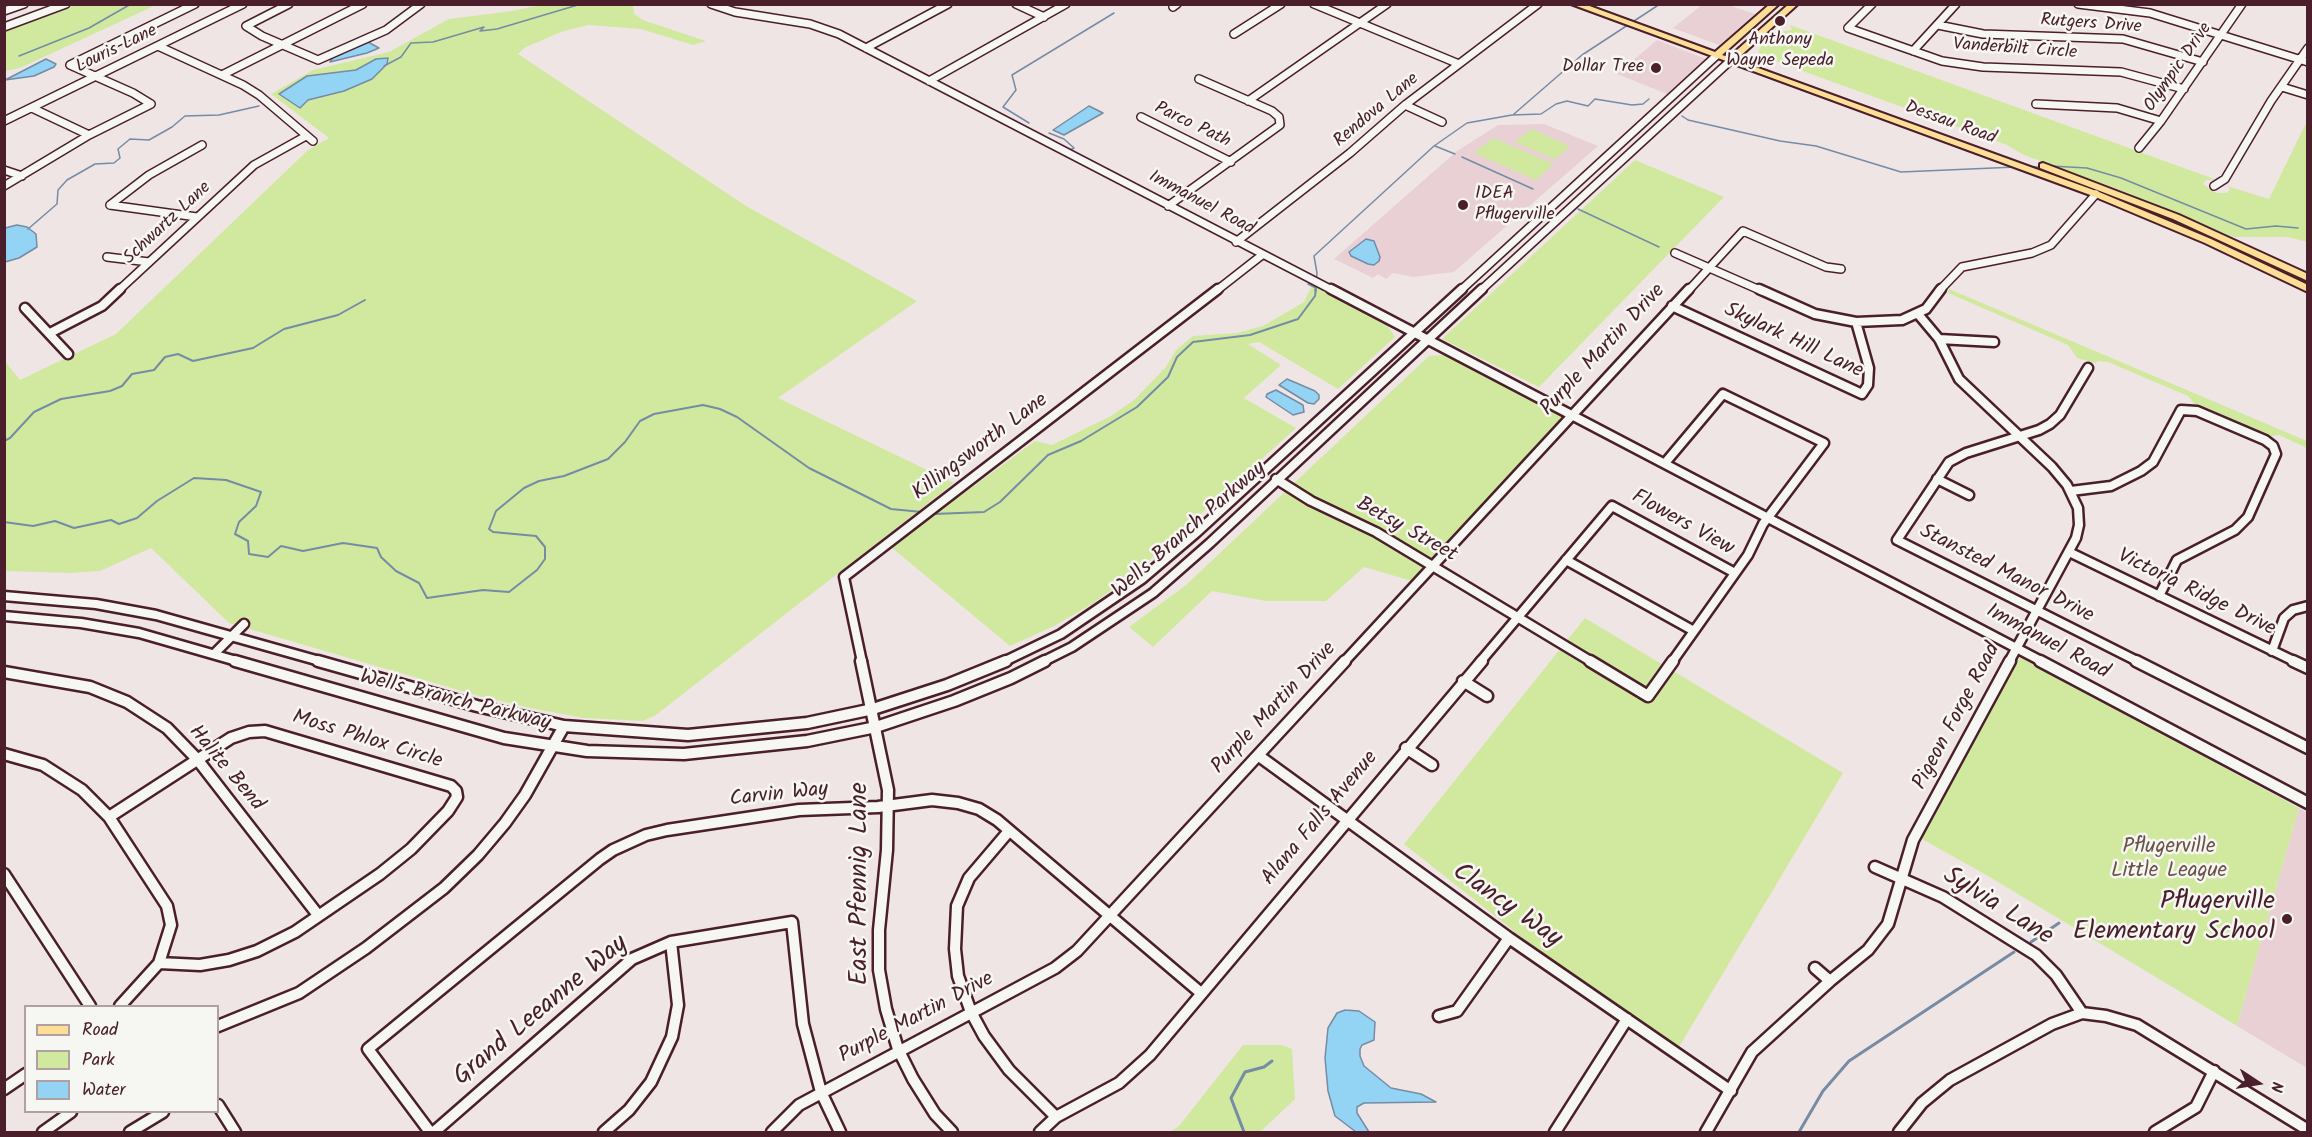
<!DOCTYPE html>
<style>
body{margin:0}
#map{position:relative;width:2312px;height:1137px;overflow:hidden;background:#f0e5e5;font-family:Kalam,sans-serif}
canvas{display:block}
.frame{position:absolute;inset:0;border:6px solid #4a1f2b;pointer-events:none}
.legend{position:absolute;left:24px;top:1005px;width:195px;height:108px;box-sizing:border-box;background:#f6f6f2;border:2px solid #b1a0a2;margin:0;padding:8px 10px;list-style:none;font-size:18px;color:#4a1f2b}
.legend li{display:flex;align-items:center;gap:12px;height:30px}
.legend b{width:30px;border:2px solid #b1a0a2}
.north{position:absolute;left:2228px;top:1053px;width:60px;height:60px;-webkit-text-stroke:4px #f6f6f2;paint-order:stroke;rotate:102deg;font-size:16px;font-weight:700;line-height:24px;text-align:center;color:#4a1f2b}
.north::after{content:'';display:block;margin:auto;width:21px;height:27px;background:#4a1f2b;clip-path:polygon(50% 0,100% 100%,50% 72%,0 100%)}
</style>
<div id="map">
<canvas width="2312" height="1137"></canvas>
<div class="frame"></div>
<ul class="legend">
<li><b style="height:8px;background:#fcde96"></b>Road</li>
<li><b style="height:16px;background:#d0e99f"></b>Park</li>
<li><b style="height:16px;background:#93d3f4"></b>Water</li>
</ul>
<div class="north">N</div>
</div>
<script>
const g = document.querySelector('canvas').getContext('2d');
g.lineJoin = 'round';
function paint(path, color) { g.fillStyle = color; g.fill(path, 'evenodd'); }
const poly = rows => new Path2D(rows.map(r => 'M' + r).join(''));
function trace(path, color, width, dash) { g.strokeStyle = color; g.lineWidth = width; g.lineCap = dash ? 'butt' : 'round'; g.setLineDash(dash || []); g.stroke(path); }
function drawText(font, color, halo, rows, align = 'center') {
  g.font = font + ' Kalam,sans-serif'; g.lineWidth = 5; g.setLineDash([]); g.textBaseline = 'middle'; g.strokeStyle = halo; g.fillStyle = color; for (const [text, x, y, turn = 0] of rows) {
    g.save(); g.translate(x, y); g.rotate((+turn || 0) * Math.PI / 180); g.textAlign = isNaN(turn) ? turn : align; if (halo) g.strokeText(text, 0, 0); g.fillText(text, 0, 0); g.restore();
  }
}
paint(poly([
 [1702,5,1728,5,1755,14,1719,45,1673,28],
 [1657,40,1706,59,1667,94,1617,74],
 [1544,124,1598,146,1454,272,1413,277,1393,273,1386,279,1378,274,1373,278,1334,259,1457,151,1498,125],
 [2299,808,2308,813,2307,1068,2237,1026]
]), '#e8d0d5');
paint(poly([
 [76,5,156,5,20,68,5,71,5,30],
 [541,5,633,5,634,14,643,20,706,41,693,45,641,29,588,25,561,32,524,48,518,54,746,206,917,301,778,398,954,483,656,715,643,721,584,718,530,708,479,696,229,623,151,548,100,571,68,573,5,571,4,360,20,380,116,334,308,150,329,138,271,94,313,70,389,52,449,19,512,11],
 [1790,25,2217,180,2206,180,2203,184,2216,193,2227,193,2230,189,2227,186,2269,199,2307,121,2307,242,2288,237,2233,237,2120,190,2024,155,2007,145,1764,57,1758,52,1761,46,1784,31,1792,30],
 [1531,129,1570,146,1555,159,1515,142],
 [1493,138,1554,164,1536,180,1474,153],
 [1635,160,1724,197,1539,387,1442,339],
 [1313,284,1323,289,1323,292,1385,322,1395,337,1338,389,1259,342,1248,344,1281,365,1244,398,1296,428,1133,575,1092,604,1054,626,1010,646,891,547,1035,441,1052,445,1111,416,1134,400,1166,367,1176,350,1193,336,1237,333,1263,326,1304,302],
 [1949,289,2307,441,2307,448,2279,435,2266,437,2198,408,2188,396,2108,362,2098,361,2095,363,2077,358,2068,345,1948,293],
 [1445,355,1564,416,1412,581,1364,567,1326,601,1266,601,1212,591,1153,647,1129,627,1186,585,1429,356],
 [1585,618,1843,773,1673,1057,1404,844],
 [2020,657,2299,808,2237,1026,1988,876,1920,838],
 [1243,1045,1282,1045,1292,1049,1295,1099,1260,1132,1170,1132,1179,1126]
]), '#d0e99f');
const water = poly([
 [368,42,379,48,367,53,330,62,333,57,368,42],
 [388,58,387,64,372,79,344,91,308,100,300,108,279,94,307,76,356,70,376,59,388,58],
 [46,59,56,64,54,67,34,76,5,80,46,59],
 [1089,106,1103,113,1064,135,1053,130,1089,106],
 [17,225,27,227,36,234,37,247,19,258,5,262,5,228,17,225],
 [1366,239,1374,241,1380,257,1379,261,1374,265,1368,264,1351,256,1349,252,1366,239],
 [1287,379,1315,391,1319,395,1319,399,1314,404,1308,403,1279,385,1287,379],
 [1276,390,1303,405,1304,412,1293,415,1266,397,1267,394,1276,390],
 [1345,1010,1359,1011,1375,1022,1374,1040,1362,1045,1360,1049,1360,1056,1364,1066,1391,1088,1421,1094,1436,1102,1364,1103,1357,1107,1357,1113,1369,1132,1356,1132,1335,1116,1328,1091,1325,1058,1328,1028,1337,1013,1345,1010]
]);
paint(water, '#93d3f4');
trace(water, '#768ba4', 1.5);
trace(poly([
 [19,56,89,28,131,4],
 [384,66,401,57,411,43,433,42,484,27,480,31,497,29,581,4],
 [1514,114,1582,55,1660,4],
 [1682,116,1688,120,1780,141,1816,146,1901,172,2016,167],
 [1029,123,1003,107,1016,90,1012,75,1114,13],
 [1049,133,1064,139,1074,148,1070,150],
 [1435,146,1455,154],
 [1462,157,1533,189],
 [2051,166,2087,168,2121,178,2246,229,2276,226,2298,228],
 [2027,167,2043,167],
 [1578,209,1659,247],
 [28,229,57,204,58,190,67,180,95,164,114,163,120,158,118,149,130,139,149,140,172,127,185,116,219,115,259,106],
 [1308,284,1316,288],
 [1315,291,1317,273,1314,256,1434,146,1467,123,1512,115,1541,114,1556,104,1567,101,1588,106,1595,99,1632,105,1643,104,1649,99]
]), '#768ba4', 1.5);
trace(poly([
 [4,441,10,438,34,412,61,399,110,391,122,386,132,374,154,370,165,357,178,354,193,361,253,348,284,329,338,315,365,300],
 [934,514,984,512,1000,502,1048,455,1081,441,1137,407,1168,377,1177,357,1193,342,1250,335,1298,319,1315,296,1316,289],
 [4,522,33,526,55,521,74,528,111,520,119,524,137,518,157,501,194,478,226,480,261,492,256,506,239,522,235,534,248,541,249,554,268,557,281,546,303,551,343,543,377,548,381,557,396,571,419,583,427,598,483,590,509,592,537,570,545,559,545,547,536,536,493,532,489,529,496,511,524,488,539,481,564,476,608,459,625,442,640,421,654,414,703,405,720,409,737,417,809,468,891,509,922,512]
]), '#768ba4', 2);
trace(poly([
 [2031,942,2059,923],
 [1244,1132,1231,1098,1245,1072,1264,1067,1272,1061],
 [1799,1132,1823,1091,1849,1061,2014,952]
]), '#768ba4', 3);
const minorFar2 = poly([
 [289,4,246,26,262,36,318,60,386,30,421,4],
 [711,4,735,12,810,24,839,34,1334,291],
 [1016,4,1044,17],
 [1314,4,1459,64],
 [1872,4,1848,28,1942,61,1983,67,2121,72,2184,89],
 [2078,4,2150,13,2308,62],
 [1173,7,1177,4],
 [4,11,24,4],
 [1938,25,1983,34,2123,39,2203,62],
 [4,27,66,4],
 [1234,34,1281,4],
 [158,46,243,85,259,95,313,141],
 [866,48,948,4],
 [1913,51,1956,4],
 [222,75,363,4],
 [929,81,1066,4],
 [2282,87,2308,95],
 [1248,101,1387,4],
 [151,104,133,93,70,65,195,4],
 [2036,104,2117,108,2161,121],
 [1405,105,1442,122],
 [32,108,89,135],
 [1141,117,1231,162],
 [4,121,243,4],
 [2139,148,2161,121,2242,4],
 [4,170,22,176],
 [4,186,89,135,151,104],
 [2214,186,2225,179,2271,101,2308,48],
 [110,205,149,175,202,145],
 [110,205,197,217],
 [1168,206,1280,125,1279,117,1272,111,1199,79],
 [1236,242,1350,153,1405,105,1538,4],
 [1675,253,1762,291],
 [107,257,149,262],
 [118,291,254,165,306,136],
 [1216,291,1262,255],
 [1460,291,1716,56],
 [1480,291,1730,61],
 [1688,291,1743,231,1826,267,1841,269],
 [1939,291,1962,267,2032,253,2051,245,2096,194]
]);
const minorFar1 = poly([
 [1331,289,2043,662],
 [1759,289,1815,314,1856,322,1902,320,1926,309,1941,289],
 [1672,306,1862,394,1868,385,1869,368,1856,322],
 [25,308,68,354],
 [1918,314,1939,339,1959,379,2052,467,2067,485,2078,508,2079,525,2076,538,2009,662],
 [50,333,102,306,120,289],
 [1939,339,1994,342],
 [2088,368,2060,415,2050,424,2039,430,1966,453,1949,462,1897,540,2139,662],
 [1665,463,1723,394,1824,443,1763,524,1748,555,1672,662],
 [1276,479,1311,501,1376,532,1592,662],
 [1937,479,1969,495],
 [2071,491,2111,486,2141,471,2153,462,2181,410,2197,411,2265,440,2273,446,2276,454,2248,517,2235,530,2177,560,2159,596],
 [2069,552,2296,662],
 [1566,560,1694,631],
 [4,596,96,604,156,615,323,662],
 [4,616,81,623,139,633,240,662],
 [2272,651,2284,618,2293,610,2308,606],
 [214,654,244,624],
 [862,662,844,577,1218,289],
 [1003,662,1061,634,1142,579,1196,533,1462,289],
 [1042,662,1072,647,1153,593,1210,543,1482,289],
 [1344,662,1689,289],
 [1480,662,1612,506,1735,573]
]);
const minor = poly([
 [235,661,504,738,587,751,684,754,807,741,876,727,954,701,1011,678,1045,661],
 [318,661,477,706,564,726,688,735,807,723,873,709,947,685,1006,661],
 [861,661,888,790,887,850,879,930,879,970,886,1009,898,1049,913,1079,935,1114,952,1132],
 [1590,661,1648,696,1673,661],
 [2040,661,2308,803],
 [2136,661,2308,748],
 [2293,661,2308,668],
 [4,672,90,687,127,702,167,728,197,759,318,915],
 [1463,681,1487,696],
 [1406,748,1432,765],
 [4,754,43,765,82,790,109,817,167,906,171,925,159,963,120,1006],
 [1259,756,1509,938,1731,1091],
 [109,817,231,738,249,732,265,731,451,786,456,791,457,797,448,811,411,849,380,874,295,932,257,951,229,960,200,965,159,963],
 [1009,831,969,878,957,906,955,949,958,976,971,1012,984,1036,1009,1070,1056,1117],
 [1875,867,1943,897,2036,955,2056,975,2082,1013],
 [4,874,90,1006],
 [1815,968,1830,981],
 [1439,1016,1457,1011,1509,938],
 [218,1026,299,993,366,948,444,888,478,855,505,823,525,795,564,726],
 [4,1089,26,1074],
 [218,1105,235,1132],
 [43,1132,71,1112],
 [130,1132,163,1112],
 [430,1132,368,1049,600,859,613,850,646,835,667,830,799,810,878,807,932,800,958,803,979,809,997,820,1201,993],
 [434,1132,632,959,671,942,792,922,803,1024,821,1092,840,1132],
 [604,1132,629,1110,651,1082,672,1037,678,1005,671,942],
 [772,1132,799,1105,1055,968,1077,951,1345,661],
 [1040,1132,1056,1117,1119,1083,1150,1055,1482,661],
 [1555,1132,1627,1019],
 [1706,1132,1752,1052,1830,981,1868,950,1888,924,1913,840,2010,661],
 [1899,1132,1922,1103,1950,1080,2052,1024,2082,1013,2106,1016,2137,1025,2308,1130],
 [2155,1132,2196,1107,2214,1071]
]);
const major = poly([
 [1571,4,1584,4,1715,52,1770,4,1779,4,1722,55,1729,57,1789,4,1798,4,1736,60,2099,192,2211,239,2308,285,2308,292,2205,243,2093,196,1571,4],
 [2043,163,2179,215,2308,274,2308,281,2173,219,2040,168,2040,164,2043,163]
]);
trace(minorFar2, '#4a1f2b', 10);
trace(minorFar1, '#4a1f2b', 13);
trace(minor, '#4a1f2b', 15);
trace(major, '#4a1f2b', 4);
trace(minorFar2, '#f6f6f2', 7);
trace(minorFar1, '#f6f6f2', 8);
trace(minor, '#f6f6f2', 10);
paint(major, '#fcde96');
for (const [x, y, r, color] of [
 [1780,21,6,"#4a1f2b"],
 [1656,68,6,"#4a1f2b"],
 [1463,205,6,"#4a1f2b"],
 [2287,919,6,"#4a1f2b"]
]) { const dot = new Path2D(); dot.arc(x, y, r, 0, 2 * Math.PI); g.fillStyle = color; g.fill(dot); trace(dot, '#f6f6f2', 2); }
drawText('18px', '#4a1f2b', '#f6f6f2', [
 ["Rutgers Drive",2091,25,4],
 ["Louris Lane",117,50,-26],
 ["Vanderbilt Circle",2015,50,4],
 ["Olympic Drive",2179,68,-55],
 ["Rendova Lane",1377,111,-40],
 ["Dessau Road",1950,124,20],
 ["Parco Path",1192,126,26],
 ["Immanuel Road",1201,204,28],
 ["Schwartz Lane",168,224,-43]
]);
drawText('18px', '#4a1f2b', '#f6f6f2', [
 ["Anthony",1780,41],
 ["Wayne Sepeda",1780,62],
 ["Dollar Tree",1644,68,"right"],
 ["IDEA",1475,195,"left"],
 ["Pflugerville",1475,216,"left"]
]);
drawText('21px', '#4a1f2b', '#f6f6f2', [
 ["Skylark Hill Lane",1793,342,25],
 ["Purple Martin Drive",1604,351,-47],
 ["Killingsworth Lane",981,448,-37],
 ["Flowers View",1682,524,29],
 ["Wells Branch Parkway",1190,531,-41],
 ["Betsy Street",1406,531,29],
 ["Stansted Manor Drive",2006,575,27],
 ["Victoria Ridge Drive",2196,594,26],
 ["Immanuel Road",2047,643,28],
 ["Wells Branch Parkway",455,702,14],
 ["Purple Martin Drive",1275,709,-47],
 ["Pigeon Forge Road",1958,717,-62],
 ["Moss Phlox Circle",367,741,17],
 ["Halite Bend",225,769,50],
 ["Carvin Way",779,796,-6],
 ["Alana Falls Avenue",1321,819,-50],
 ["Purple Martin Drive",917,1019,-28]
]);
drawText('21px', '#6c5248', '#f6f6f2', [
 ["Pflugerville",2169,848],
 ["Little League",2169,872]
]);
drawText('26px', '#4a1f2b', '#f6f6f2', [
 ["East Pfennig Lane",862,884,-90],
 ["Clancy Way",1506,907,35],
 ["Sylvia Lane",1997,908,32],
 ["Grand Leeanne Way",542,1012,-40]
]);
drawText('26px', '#4a1f2b', '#f6f6f2', [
 ["Pflugerville",2275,904],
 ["Elementary School",2275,934]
], 'right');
</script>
